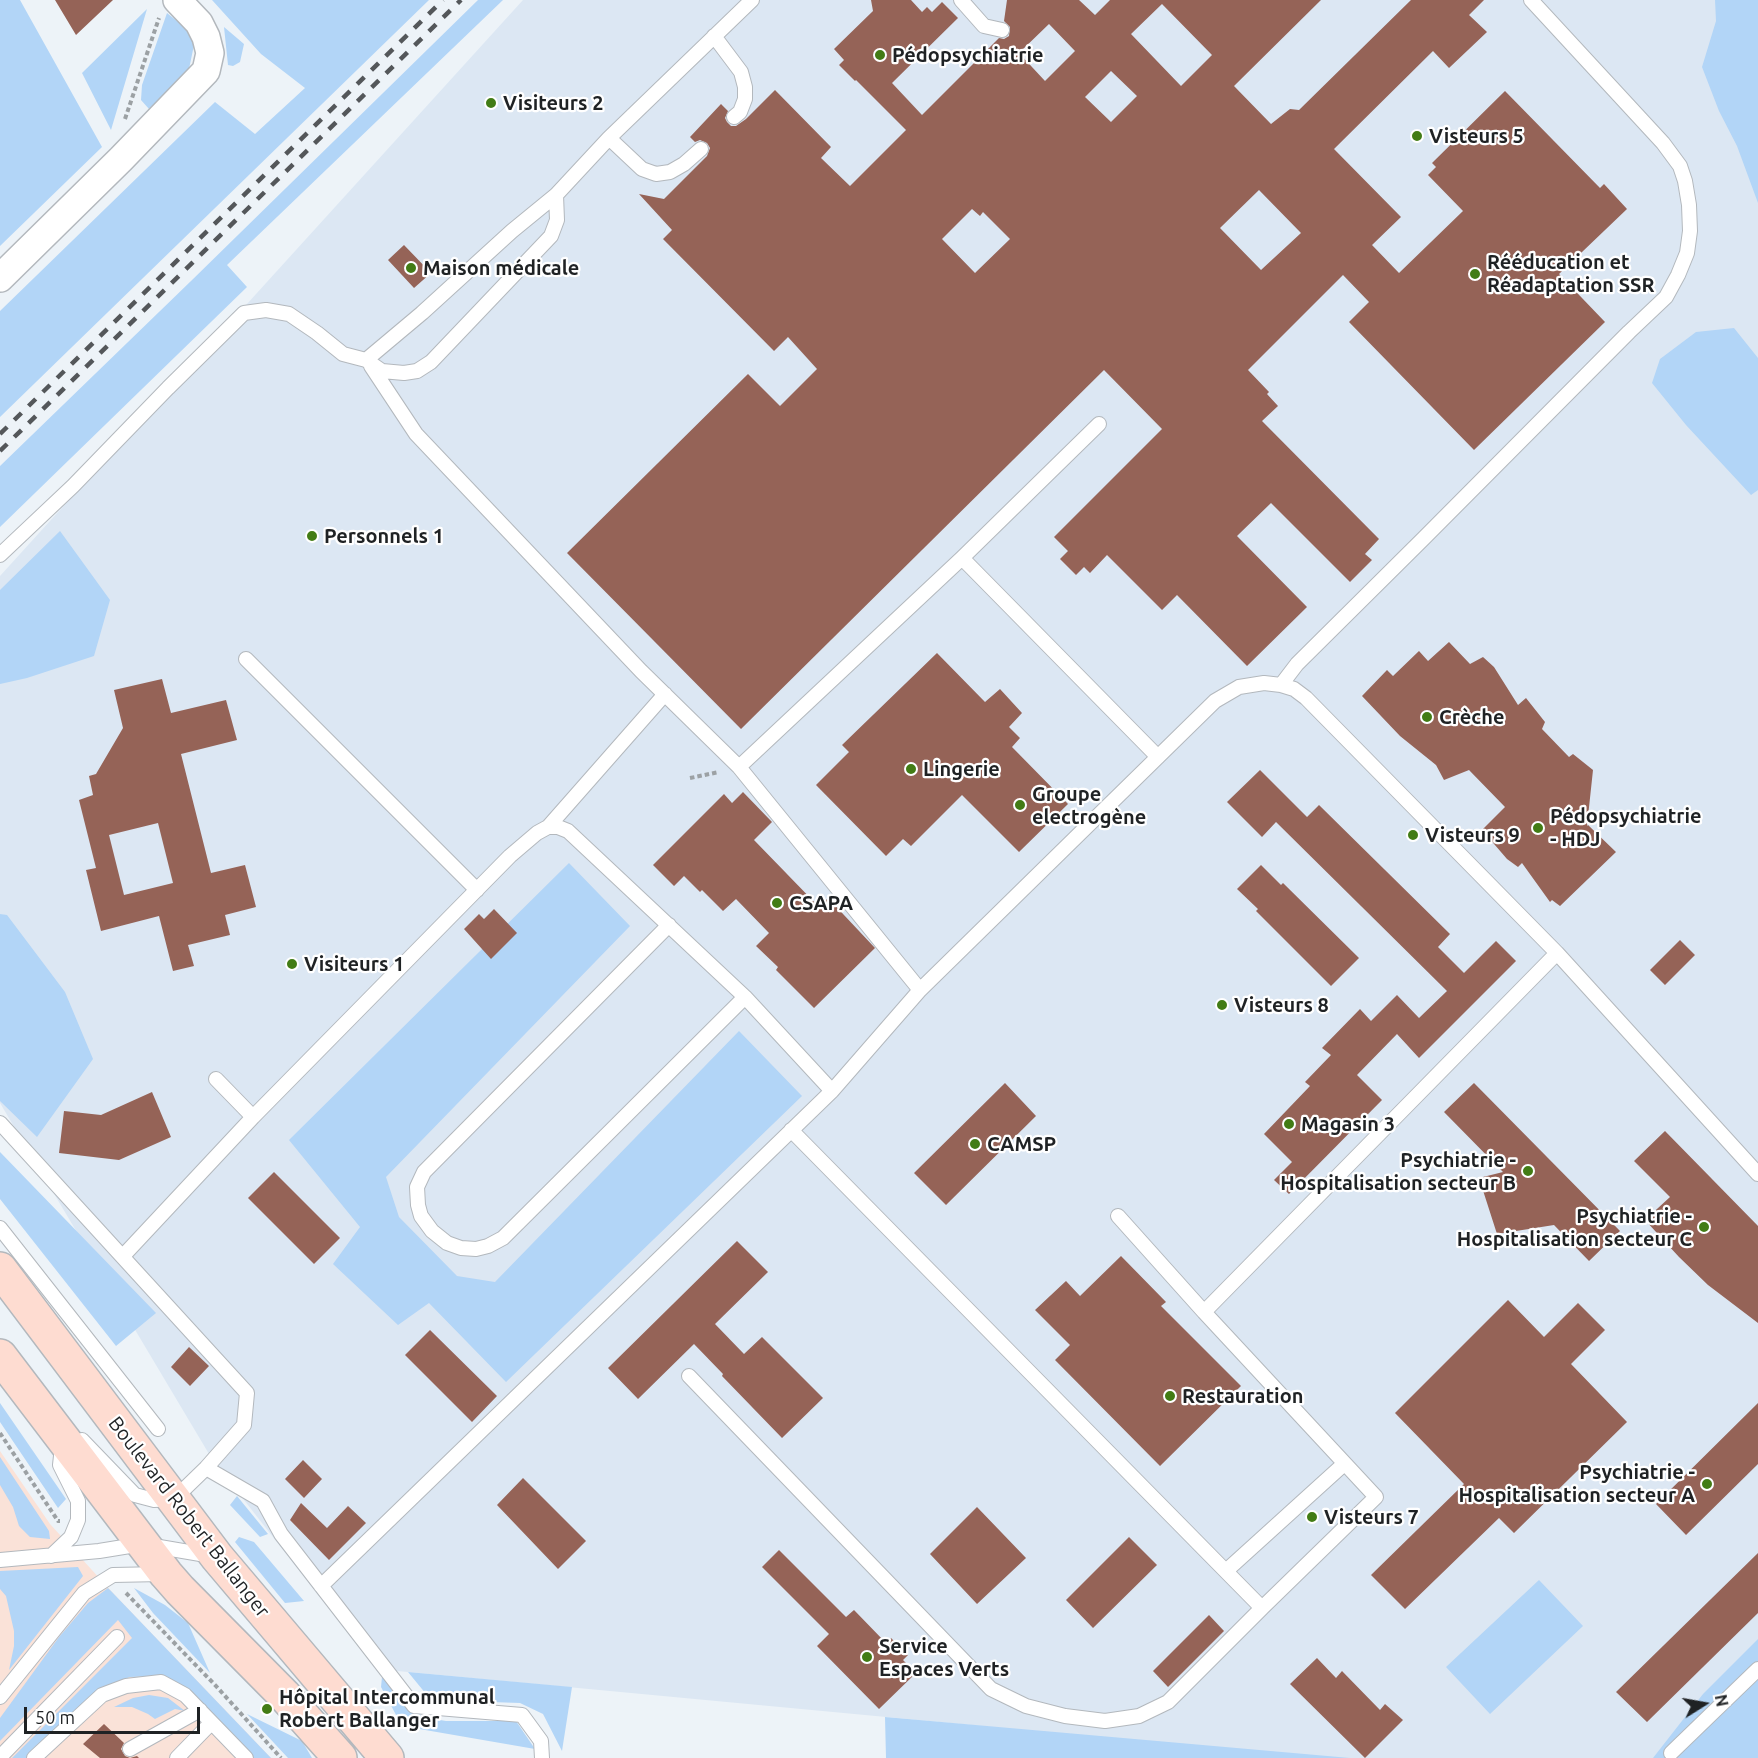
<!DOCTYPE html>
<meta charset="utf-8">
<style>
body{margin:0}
#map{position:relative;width:1758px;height:1758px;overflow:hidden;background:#edf3f8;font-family:Ubuntu,sans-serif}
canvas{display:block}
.north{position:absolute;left:1674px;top:1674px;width:60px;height:60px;-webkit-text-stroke:4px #fff;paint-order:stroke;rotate:79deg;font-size:16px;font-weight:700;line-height:24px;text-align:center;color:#1f2224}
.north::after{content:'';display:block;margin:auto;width:21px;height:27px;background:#1f2224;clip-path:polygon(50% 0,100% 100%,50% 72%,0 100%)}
.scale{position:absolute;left:24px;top:1707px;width:176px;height:27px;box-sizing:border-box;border:3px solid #1f2224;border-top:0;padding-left:8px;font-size:18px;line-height:21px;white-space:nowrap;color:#1f2224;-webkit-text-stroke:4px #fff;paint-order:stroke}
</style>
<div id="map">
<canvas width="1758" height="1758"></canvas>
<div class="north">N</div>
<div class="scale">50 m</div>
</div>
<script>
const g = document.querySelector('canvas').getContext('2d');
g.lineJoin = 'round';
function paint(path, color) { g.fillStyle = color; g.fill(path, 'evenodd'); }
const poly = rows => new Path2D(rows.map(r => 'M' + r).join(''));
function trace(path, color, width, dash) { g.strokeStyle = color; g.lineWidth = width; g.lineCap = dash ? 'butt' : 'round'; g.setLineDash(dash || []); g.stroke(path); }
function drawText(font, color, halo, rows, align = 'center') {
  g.font = font + ' Ubuntu,sans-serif'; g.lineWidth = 4.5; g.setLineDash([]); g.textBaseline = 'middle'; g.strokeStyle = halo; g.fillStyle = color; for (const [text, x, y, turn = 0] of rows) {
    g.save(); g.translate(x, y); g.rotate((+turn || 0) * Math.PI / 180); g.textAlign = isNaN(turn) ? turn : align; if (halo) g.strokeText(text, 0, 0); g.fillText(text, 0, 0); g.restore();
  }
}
paint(poly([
 [0,1451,50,1524,112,1592,271,1758,0,1758]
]), '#fae2d8');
paint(poly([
 [523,0,1758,0,1758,1758,1322,1758,376,1669,212,1459,0,1103,0,576]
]), '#dce7f3');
paint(poly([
 [0,0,20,0,102,147,0,246],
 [212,0,429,0,0,417,0,311,215,102,255,134,305,88,261,54],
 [478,0,503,0,227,265,247,287,0,527,0,466,191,281],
 [1715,0,1758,0,1758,203,1737,146,1719,111,1702,67,1716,21],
 [147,9,111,130,82,73],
 [167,13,187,29,194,45,189,69,149,109,141,100,142,85],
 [224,27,244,44,240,62,233,66,228,65],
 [1734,328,1758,358,1758,490,1751,495,1686,425,1652,383,1660,359,1696,332],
 [60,531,110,600,94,656,27,678,0,684,0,590],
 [569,863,630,926,386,1177,399,1217,457,1276,495,1282,739,1031,802,1096,506,1382,429,1303,398,1325,333,1264,360,1227,289,1140],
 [0,914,7,915,65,992,93,1059,37,1137,0,1101],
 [0,1152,156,1313,116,1346,0,1199],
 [0,1403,66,1499,58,1508,0,1422],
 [0,1457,49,1531,50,1539,30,1537,19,1526,13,1507,0,1485],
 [237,1496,268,1534,260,1537,230,1505],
 [239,1537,254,1542,304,1601,285,1603,235,1542],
 [78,1567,83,1576,9,1670,14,1646,14,1631,6,1596,0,1589,0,1571],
 [1539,1580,1583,1626,1490,1714,1446,1667],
 [108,1588,112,1592,271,1758,254,1758,187,1688,159,1676,130,1677,102,1687,33,1758,12,1758,132,1638,118,1620,0,1741,0,1718,59,1637,88,1603],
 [134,1588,165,1605,188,1623,210,1673,153,1613],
 [1758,1639,1758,1758,1653,1758,1703,1694],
 [408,1672,572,1687,562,1751,543,1714,520,1703,431,1700],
 [382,1677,422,1717,446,1721,516,1721,535,1749,402,1726,381,1687],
 [149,1695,168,1698,185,1711,175,1709,155,1719,148,1714,132,1707,114,1707,133,1698],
 [247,1714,302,1741,312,1758,288,1758],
 [885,1717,1350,1758,886,1758]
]), '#b2d5f7');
paint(poly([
 [55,0,113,0,76,35],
 [871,0,911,0,922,12,927,7,932,12,942,2,958,18,892,83,922,115,999,38,1004,39,1009,36,1010,27,1004,21,1007,0,1079,0,1095,15,1110,0,1321,0,1234,86,1271,124,1290,109,1299,110,1411,0,1484,0,1469,15,1487,32,1449,68,1433,51,1334,149,1401,217,1372,245,1399,273,1463,211,1428,175,1436,167,1432,163,1505,91,1600,188,1604,184,1627,209,1559,274,1605,322,1474,450,1349,322,1369,302,1343,275,1248,370,1269,392,1267,394,1278,406,1262,421,1379,539,1365,554,1372,560,1350,582,1271,503,1237,536,1307,607,1247,666,1177,595,1162,610,1107,555,1090,573,1084,567,1076,575,1060,559,1068,551,1054,537,1162,429,1104,370,741,729,567,553,748,374,780,406,817,369,788,337,774,351,663,239,672,230,639,194,664,199,707,156,710,148,707,143,700,140,695,142,690,137,721,104,728,111,725,118,727,122,731,126,736,126,746,119,775,90,831,147,821,158,850,186,906,130,856,80,855,81,839,65,844,60,834,49,873,11],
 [1162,4,1212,55,1181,86,1131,34],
 [1049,24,1075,51,1045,81,1019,53],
 [1111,71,1137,96,1111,122,1085,97],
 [1259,190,1301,233,1261,270,1220,228],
 [972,209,980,216,983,212,1010,239,975,273,942,239],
 [404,245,431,273,414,288,388,260],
 [1449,642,1470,664,1483,657,1494,667,1518,705,1526,698,1545,722,1542,729,1569,757,1573,754,1593,770,1587,826,1588,825,1616,852,1560,906,1552,900,1550,902,1522,863,1518,867,1507,859,1482,830,1505,807,1469,770,1444,780,1436,765,1400,736,1362,696,1387,670,1393,676,1419,651,1428,661],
 [937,653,985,702,1000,689,1022,713,1009,727,1020,738,1012,747,1068,804,1019,852,962,795,911,846,903,839,886,856,816,785,849,752,842,745],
 [162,679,171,713,226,700,237,740,181,754,211,873,245,865,256,907,225,915,230,935,188,945,194,966,173,971,159,916,101,931,86,870,96,868,79,800,93,795,89,776,96,774,123,728,114,690],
 [158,823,173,883,124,895,109,835],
 [1260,770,1307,817,1319,805,1450,934,1438,947,1464,973,1496,941,1516,961,1419,1058,1397,1034,1357,1075,1382,1100,1289,1194,1274,1180,1292,1162,1264,1134,1310,1086,1305,1082,1331,1055,1322,1048,1360,1009,1371,1021,1397,995,1419,1018,1447,991,1276,822,1262,837,1227,802],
 [743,792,772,822,754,840,819,907,828,898,875,948,814,1008,776,970,778,967,756,946,769,933,736,899,723,911,702,890,700,892,684,876,674,886,653,865,724,794,732,803],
 [1261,865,1281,885,1283,883,1359,958,1331,986,1256,911,1258,909,1237,889],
 [494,909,517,933,491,959,464,929,479,914,484,919],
 [1680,940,1695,955,1665,985,1650,970],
 [1005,1083,1036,1116,946,1205,914,1173],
 [1474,1083,1620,1231,1589,1261,1554,1225,1497,1234,1479,1178,1503,1172,1444,1112],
 [152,1092,171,1137,119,1160,59,1153,64,1111,101,1115],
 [1665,1131,1758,1226,1758,1323,1708,1285,1679,1257,1645,1220,1670,1197,1634,1161],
 [274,1172,340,1238,314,1264,248,1198],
 [737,1241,768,1272,715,1324,744,1354,762,1337,823,1398,782,1438,722,1376,723,1374,694,1344,638,1399,608,1368],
 [1121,1256,1166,1302,1161,1306,1241,1386,1160,1466,1055,1360,1070,1345,1035,1310,1066,1281,1080,1296],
 [1508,1300,1544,1337,1578,1303,1605,1330,1571,1364,1627,1422,1514,1533,1499,1518,1405,1609,1371,1575,1464,1484,1395,1413],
 [430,1330,497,1396,472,1422,405,1355],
 [189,1347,209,1366,190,1386,171,1367],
 [1758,1403,1758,1464,1686,1535,1656,1504],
 [303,1460,322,1479,304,1498,285,1479],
 [523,1478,586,1541,558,1569,497,1505],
 [301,1503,327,1528,348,1506,366,1523,329,1560,290,1520],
 [977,1507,1026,1558,977,1604,930,1554],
 [1129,1537,1157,1565,1093,1628,1066,1600],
 [779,1550,846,1617,854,1610,886,1643,891,1638,908,1655,903,1660,916,1673,879,1709,817,1646,829,1634,762,1567],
 [1758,1553,1758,1613,1647,1722,1616,1692],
 [1209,1615,1224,1631,1168,1687,1153,1671],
 [1317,1658,1336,1678,1342,1671,1380,1710,1385,1704,1403,1720,1365,1758,1290,1684],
 [104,1724,124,1743,121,1749,125,1756,130,1758,137,1756,139,1758,100,1758,83,1744]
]), '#956357');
const lane = poly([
 [961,0,984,26,1002,30],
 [714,36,741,72,745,87,745,99,740,112,734,117],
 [609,138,642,169,656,174,670,172,684,164,701,149],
 [366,360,422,313,512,231,556,195,609,138,752,0],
 [371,366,416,434,641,671,739,767],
 [1099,424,962,558,739,767,920,990,1215,701,1239,687,1264,683,1281,685,1294,689,1306,698,1557,953,1758,1174],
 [0,555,73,486,168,388,244,313,266,310,289,314,317,333,343,354,366,360,382,371,404,373,417,371,431,362,551,236,557,220,556,195],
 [962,558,1158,757],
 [246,659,477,890],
 [1281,685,1297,664,1423,539,1629,332,1666,297,1678,275,1687,253,1690,231,1689,205,1685,181,1680,166,1663,143,1531,0],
 [548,827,665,694],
 [669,925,424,1172,417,1187,418,1205,421,1216,432,1231,447,1243,461,1248,476,1249,488,1246,503,1238,745,997],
 [216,1079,253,1117],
 [0,1123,247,1393,244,1425,206,1468,174,1499,154,1500,135,1495,82,1440],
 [791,1130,1262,1608,1376,1497,1204,1312],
 [1118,1216,1204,1312,1557,953],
 [0,1228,158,1429],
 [123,1256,253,1117,510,856,537,833,548,827,558,827,568,831,745,997,832,1091,920,990],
 [689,1376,991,1689,1026,1706,1065,1716,1105,1721,1139,1716,1168,1702,1262,1608],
 [206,1468,263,1501,281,1534,414,1706,522,1715,541,1741,542,1758],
 [51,1556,71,1537,78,1520,78,1501,60,1465,62,1447],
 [0,1560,99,1551,142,1544,212,1556],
 [1227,1570,1344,1464],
 [321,1586,832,1091],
 [0,1697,84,1593,113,1575,162,1574],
 [130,1749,200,1710],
 [1671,1753,1758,1669],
 [0,1757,117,1637],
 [34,1758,102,1695,126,1686,161,1682,185,1695,246,1758],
 [177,1758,211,1723]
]);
const street = poly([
 [0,278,121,159,206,71,210,53,206,37,199,23,177,0]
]);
const secondary = poly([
 [0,1269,217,1557,387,1758],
 [0,1356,166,1574,180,1590,284,1695,340,1758]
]);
trace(lane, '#b3b8bd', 16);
trace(street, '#b3b8bd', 30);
trace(secondary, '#b3b8bd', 36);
trace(poly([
 [125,119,159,18],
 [690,778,719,772],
 [0,1433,58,1521,60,1521],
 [126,1593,216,1686,281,1758]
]), '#9ca1a4', 4, [4.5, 3]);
trace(lane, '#fff', 14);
trace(street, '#fff', 27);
trace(secondary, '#fedcd1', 33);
trace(poly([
 [0,434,443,0],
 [0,451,461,0]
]), '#54575a', 4.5, [10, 10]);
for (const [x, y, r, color] of [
 [880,55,6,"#427c15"],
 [491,103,6,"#427c15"],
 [1417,136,6,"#427c15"],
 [411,268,6,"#427c15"],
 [1475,274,6,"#427c15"],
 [312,536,6,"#427c15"],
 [1427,717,6,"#427c15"],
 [911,769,6,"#427c15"],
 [1020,805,6,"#427c15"],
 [1538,828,6,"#427c15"],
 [1413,835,6,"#427c15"],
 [777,903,6,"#427c15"],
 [292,964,6,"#427c15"],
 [1222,1005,6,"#427c15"],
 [1289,1124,6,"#427c15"],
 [975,1144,6,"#427c15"],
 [1528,1171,6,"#427c15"],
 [1704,1227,6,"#427c15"],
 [1170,1396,6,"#427c15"],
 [1707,1484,6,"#427c15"],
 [1312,1517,6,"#427c15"],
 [867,1657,6,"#427c15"],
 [267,1709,6,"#427c15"]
]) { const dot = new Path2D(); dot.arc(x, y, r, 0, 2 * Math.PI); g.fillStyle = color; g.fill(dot); trace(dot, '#fff', 2); }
drawText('bold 20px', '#1f2224', '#fff', [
 ["Pédopsychiatrie",892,55],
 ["Visiteurs 2",503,103],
 ["Visteurs 5",1429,136],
 ["Rééducation et",1487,262],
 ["Réadaptation SSR",1487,285],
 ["Maison médicale",423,268],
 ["Personnels 1",324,536],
 ["Crèche",1439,717],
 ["Lingerie",923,769],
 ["Groupe",1032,794],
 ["electrogène",1032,817],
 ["Pédopsychiatrie",1550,816],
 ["- HDJ",1550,839],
 ["Visteurs 9",1425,835],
 ["CSAPA",789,903],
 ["Visiteurs 1",304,964],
 ["Visteurs 8",1234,1005],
 ["Magasin 3",1301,1124],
 ["CAMSP",987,1144],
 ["Psychiatrie -",1516,1160,"right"],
 ["Hospitalisation secteur B",1516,1183,"right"],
 ["Psychiatrie -",1692,1216,"right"],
 ["Hospitalisation secteur C",1692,1239,"right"],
 ["Restauration",1182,1396],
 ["Psychiatrie -",1695,1472,"right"],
 ["Hospitalisation secteur A",1695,1495,"right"],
 ["Visteurs 7",1324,1517],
 ["Service",879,1646],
 ["Espaces Verts",879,1669],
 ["Hôpital Intercommunal",279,1697],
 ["Robert Ballanger",279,1720]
], 'left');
drawText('20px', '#1f2224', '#fff', [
 ["Boulevard Robert Ballanger",189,1517,52]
]);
</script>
